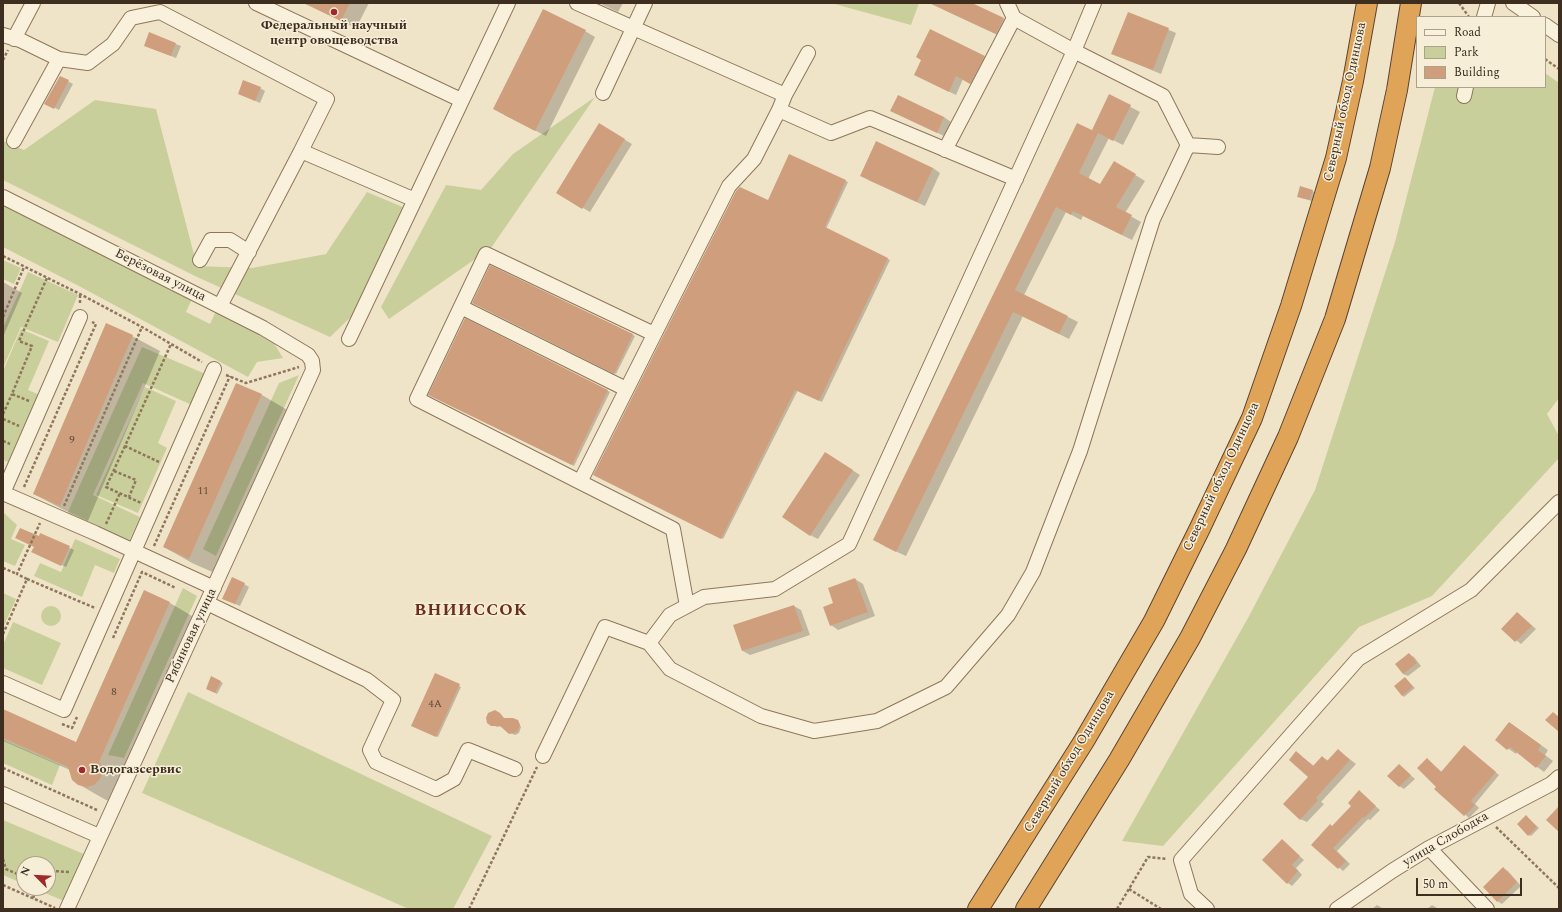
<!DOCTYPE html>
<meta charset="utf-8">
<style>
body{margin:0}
#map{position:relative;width:1562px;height:912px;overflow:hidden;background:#f0e4c8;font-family:Spectral,serif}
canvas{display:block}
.frame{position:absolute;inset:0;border:4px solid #3d2e20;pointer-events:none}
.legend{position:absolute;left:1416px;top:16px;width:130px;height:72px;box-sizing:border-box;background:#f7eed8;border:1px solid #ada18e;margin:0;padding:5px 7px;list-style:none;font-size:12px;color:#3d2e20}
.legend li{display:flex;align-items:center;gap:8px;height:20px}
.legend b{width:20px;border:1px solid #ada18e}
.north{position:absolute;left:16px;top:856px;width:40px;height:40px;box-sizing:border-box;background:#f7eed8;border:1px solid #ada18e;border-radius:50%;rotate:294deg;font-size:11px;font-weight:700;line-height:16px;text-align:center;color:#3d2e20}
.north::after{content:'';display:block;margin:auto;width:14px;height:18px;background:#9e2a2b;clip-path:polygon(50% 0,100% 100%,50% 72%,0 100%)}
.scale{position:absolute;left:1416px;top:878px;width:106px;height:18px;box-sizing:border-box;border:2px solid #3d2e20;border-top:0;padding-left:5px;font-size:12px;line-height:14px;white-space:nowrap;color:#3d2e20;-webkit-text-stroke:3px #f7eed8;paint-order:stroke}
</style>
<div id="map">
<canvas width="1562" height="912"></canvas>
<div class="frame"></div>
<ul class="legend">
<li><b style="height:5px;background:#faf1dc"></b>Road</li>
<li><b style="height:11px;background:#c9cf9b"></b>Park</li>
<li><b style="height:11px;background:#cf9f7d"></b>Building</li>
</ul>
<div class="north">N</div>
<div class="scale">50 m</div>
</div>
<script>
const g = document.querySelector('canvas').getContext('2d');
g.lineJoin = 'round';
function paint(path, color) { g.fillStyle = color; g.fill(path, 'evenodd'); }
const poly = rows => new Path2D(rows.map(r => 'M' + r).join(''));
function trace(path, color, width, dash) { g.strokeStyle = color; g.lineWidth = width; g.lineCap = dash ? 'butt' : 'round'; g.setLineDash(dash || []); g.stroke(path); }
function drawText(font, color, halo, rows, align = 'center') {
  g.font = font + ' Spectral,serif'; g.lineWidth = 3; g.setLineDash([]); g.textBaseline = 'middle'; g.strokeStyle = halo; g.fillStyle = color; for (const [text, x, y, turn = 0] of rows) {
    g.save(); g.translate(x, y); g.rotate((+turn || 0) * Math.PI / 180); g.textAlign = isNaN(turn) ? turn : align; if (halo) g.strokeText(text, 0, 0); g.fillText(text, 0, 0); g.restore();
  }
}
paint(poly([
 [831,3,919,3,911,25],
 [1545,73,1559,83,1559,398,1547,414,1559,436,1559,458,1432,596,1359,627,1163,846,1122,841,1248,618,1315,490,1395,242,1435,87,1545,87],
 [595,97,491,248,389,319,381,307,446,185,481,190,513,154],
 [95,100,156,109,197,266,252,268,326,254,367,192,405,208,355,313,330,337,197,277,3,180,3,141,24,150],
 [3,203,192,299,186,312,210,324,216,311,272,340,283,358,257,362,248,377,77,285,3,247],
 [3,260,21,268,14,284,3,279],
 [28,272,78,295,58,342,21,327,3,368,3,328],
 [21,329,49,341,28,390,40,395,11,463,3,460,3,371],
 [142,347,208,375,194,406,143,383,93,495,140,517,128,543,66,516],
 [299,375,216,556,203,549,279,383],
 [145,387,176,401,158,443,167,448,138,513,96,495],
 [3,512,17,525,11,539,25,545,15,566,3,561],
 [75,539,120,559,114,573,95,565,82,597,34,576,40,563,61,572],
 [183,588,197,596,124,758,108,755],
 [3,593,16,599,3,628],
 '41 616a10 10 0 1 1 20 0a10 10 0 1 1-20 0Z',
 [13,622,61,643,42,685,3,668,3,645],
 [188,692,492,836,453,909,409,909,142,793],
 [3,740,60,765,52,785,3,763],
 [3,820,84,854,64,901,33,888,48,888,48,864,24,864,24,884,3,875]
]), '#c9cf9b');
paint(poly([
 [303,3,369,3,356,28],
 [599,3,623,3,618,12],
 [938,3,969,3,1011,23,1004,38,944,10],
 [1129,13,1176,33,1161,74,1113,54],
 [585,31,595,37,546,136,504,115],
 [150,34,181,46,176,58,150,48],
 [984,57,991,61,977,87,963,79,956,95,915,75],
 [60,77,73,84,59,110,46,103],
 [260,88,265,91,260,103,242,95],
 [1110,96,1140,112,1123,145,1109,138,1088,179,1101,185,1124,168,1145,181,1125,213,1141,222,1132,240,1083,216,1081,220,1066,212,1024,295,1078,322,1069,339,1023,316,906,556,884,546,1078,124,1097,133],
 [892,111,944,117,951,122,944,136],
 [607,129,632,144,590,212,557,193],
 [790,155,848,182,826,229,890,260,822,402,798,390,723,539,594,475,769,201],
 [933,168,940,173,925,206,868,180],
 [1312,191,1314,192,1312,201,1301,198],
 [490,267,635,336,616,374,473,303],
 [3,282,22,293,3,337],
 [465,320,610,392,574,466,430,395],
 [132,336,160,351,88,521,62,509,34,494],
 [237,384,262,395,289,411,217,574,192,563,164,547],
 [832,457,860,475,818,539,810,535],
 [40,534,74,550,66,567,37,554],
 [855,579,863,584,875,616,838,630,831,625,834,603],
 [244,584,249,587,240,606,228,601],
 [144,591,170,603,197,619,126,778,131,786,128,794,122,800,115,802,106,800,78,784,70,770,3,741,3,711,77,743],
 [794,606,801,610,810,635,750,655,743,651,735,626],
 [1518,613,1536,629,1521,644,1503,629],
 [1409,654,1414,657,1421,666,1408,676,1403,674],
 [435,674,461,687,438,737,414,726],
 [212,677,223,683,217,694,207,688],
 [1405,678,1415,688,1404,697,1402,695],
 [505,719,518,721,521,727,519,733,515,735,510,733,502,726,497,727,488,722],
 [1510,723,1548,750,1545,755,1553,761,1544,772,1517,752,1516,754,1496,740],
 [1464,746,1499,775,1475,804,1479,808,1469,818,1436,789,1437,787,1428,760,1442,772],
 [1338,750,1356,764,1321,802,1324,804,1307,822,1300,819,1309,777,1296,752,1314,766,1322,757,1329,761],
 [1399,765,1415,779,1404,789,1399,786],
 [1359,792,1380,810,1370,820,1368,819,1337,851,1350,864,1343,871,1313,845,1333,827,1353,806],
 [1528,818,1539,828,1531,836,1529,835],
 [1282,841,1304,860,1296,868,1302,875,1292,886,1288,883],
 [1504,869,1508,871,1521,886,1502,904,1497,901],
 [1377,905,1382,908,1382,909,1372,909],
 [1432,905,1437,908,1438,909,1436,908,1427,909]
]), '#0003');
paint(poly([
 [304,3,350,3,341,21],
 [929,3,972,3,1004,18,996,34],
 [543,9,586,30,535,131,493,109],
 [1128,12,1169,28,1153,70,1111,54],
 [930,29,985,56,970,84,956,76,949,92,914,75,921,60,916,57],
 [149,32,176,43,171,56,144,46],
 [60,76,69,80,54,109,44,104],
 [243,80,261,87,255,101,238,94],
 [1109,94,1131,105,1113,141,1098,133,1079,173,1100,184,1114,161,1136,174,1116,207,1132,215,1122,235,1073,211,1071,215,1056,207,1015,290,1068,316,1059,334,1013,312,896,552,873,540,1077,123,1096,132,1092,130],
 [898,95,944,117,937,133,890,111],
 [599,123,625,139,582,209,556,193],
 [876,141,933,168,917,202,860,176],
 [789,154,846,180,825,227,888,258,819,401,795,390,721,539,593,475,736,191,740,187,768,200],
 [1300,186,1313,190,1310,200,1297,197],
 [490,265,633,334,614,374,472,303],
 [465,318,608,390,572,465,428,395],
 [106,323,133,335,60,506,33,494],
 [236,383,262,394,189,559,163,547],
 [825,452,853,470,810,536,782,517],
 [20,528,39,536,40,533,70,546,61,566,31,552,34,547,15,538],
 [232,577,245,583,235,604,222,599],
 [855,578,868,612,830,626,823,607,833,603,828,588],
 [144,590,170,602,99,762,104,769,100,779,94,785,87,787,78,785,72,780,68,767,3,738,3,709,76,742],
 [794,605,803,631,742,651,733,625],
 [1517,612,1532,626,1515,642,1501,629],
 [1409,653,1417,663,1403,674,1395,664],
 [435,673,460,684,436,737,411,726],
 [211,676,221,681,215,693,206,689],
 [1405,677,1413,687,1402,696,1394,686],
 [495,710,500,713,504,718,513,718,518,720,520,725,517,732,509,734,500,726,491,726,487,723,486,718,488,713],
 [1553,712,1559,717,1559,732,1545,720],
 [1509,722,1541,745,1538,750,1546,756,1536,768,1510,747,1507,750,1495,740],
 [1464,745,1496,772,1471,801,1475,805,1464,816,1434,789,1436,787,1417,768,1427,758,1441,772],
 [1338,749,1350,760,1316,798,1318,800,1300,820,1283,804,1308,777,1289,760,1296,751,1313,766,1322,756,1327,761],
 [1399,764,1411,775,1399,787,1387,776],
 [1359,790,1376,806,1364,818,1363,817,1333,848,1346,861,1338,869,1311,845,1330,824,1332,826,1351,806,1348,803],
 [1559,806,1559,832,1546,820],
 [1526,815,1537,827,1528,836,1517,824],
 [1282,839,1300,856,1292,865,1298,871,1287,884,1262,860],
 [1503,867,1517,882,1497,902,1483,887]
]), '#cf9f7d');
const minor = poly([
 [256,3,461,100],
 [577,3,785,95,779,110,831,133,870,118,1016,179],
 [1007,3,1014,18,1074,51,1163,96,1188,145,1218,147],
 [1513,3,1533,17],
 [1484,17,1488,3],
 [1545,25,1559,35],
 [3,35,20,40,59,59,88,63,113,44,131,18,160,12,327,99,301,151,415,200],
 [14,39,33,3],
 [603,93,645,3],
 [785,95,808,53],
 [1464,96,1466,87],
 [14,141,59,59],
 [945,150,1014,18],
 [3,197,263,328,308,355,312,361,313,370,67,909],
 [200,260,211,240,230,240,249,252],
 [220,306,301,151],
 [461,307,626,389],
 [349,339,508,3],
 [580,482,417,399,486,254,654,334],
 [3,493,95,533,214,588],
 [3,493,80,317],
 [207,603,367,680,393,700,370,750,376,762,436,789,454,779,468,750,515,769],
 [687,606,673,529,580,482,729,186,754,159,779,110],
 [649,643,670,669,761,716,814,731,877,721,946,687,1008,615,1033,572,1080,451,1153,219,1188,145],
 [3,683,64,710,214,369],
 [543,756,605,627,649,643,670,615,704,597,775,589,849,544,1074,51,1094,3],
 [3,794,99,836],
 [1429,848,1487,909],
 [1207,909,1191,894,1181,860,1358,659,1471,590,1559,502],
 [1337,909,1392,871,1429,848,1551,784,1559,777]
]);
const highway = poly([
 [978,909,1084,741,1154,621,1200,528,1252,418,1291,306,1336,158,1353,81,1367,3],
 [1026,909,1119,760,1190,638,1236,549,1288,437,1335,319,1380,168,1397,90,1411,3]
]);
trace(minor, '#8d765c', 16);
trace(highway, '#5b4430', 22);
trace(poly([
 [1459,3,1469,17],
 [1545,59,1559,69],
 [3,60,8,50],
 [3,256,80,294,142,327,202,362],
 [80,303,80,294],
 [3,317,24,267],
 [226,375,246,383,299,367],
 [29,401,12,394,32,346,19,341,47,278],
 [3,414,12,394],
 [3,419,19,426],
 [3,441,10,444],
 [125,446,106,487,141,503],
 [159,462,125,446,171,344],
 [114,471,136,480,129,497],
 [24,487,96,324,92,322],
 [64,506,142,327],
 [106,524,120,493],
 [154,546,230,376],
 [3,568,17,574],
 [27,579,95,608],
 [3,634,27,579,17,574,40,523],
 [113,638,142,572,176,588],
 [62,724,72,728,77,717],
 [3,768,97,810],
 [1496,827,1559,888],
 [3,859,6,869,24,877],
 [48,876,53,871,70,872],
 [3,885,55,908],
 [1129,889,1161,909],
 [33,898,37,888],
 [469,909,537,767],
 [1117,909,1148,857,1167,859]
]), '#8d765c', 2.5, [3, 2]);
trace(minor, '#faf1dc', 14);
trace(highway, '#e0a458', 20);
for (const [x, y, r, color] of [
 [334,12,4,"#9e2a2b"],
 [82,770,4,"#9e2a2b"]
]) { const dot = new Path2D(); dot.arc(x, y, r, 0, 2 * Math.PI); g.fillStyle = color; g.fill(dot); trace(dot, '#f7eed8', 1.5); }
drawText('11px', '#624a37', null, [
 ["9",72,441],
 ["11",203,492],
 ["8",114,693],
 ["4А",435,705]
]);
drawText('bold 13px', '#3d2e20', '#f7eed8', [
 ["Федеральный научный",334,26],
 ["центр овощеводства",334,41],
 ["Водогазсервис",90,770,"left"]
]);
drawText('13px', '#3d2e20', '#f7eed8', [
 ["Северный обход Одинцова",1346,102,-78],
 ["Берёзовая улица",160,276,27],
 ["Северный обход Одинцова",1222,477,-65],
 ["Рябиновая улица",192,636,-65],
 ["Северный обход Одинцова",1070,762,-59],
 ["улица Слободка",1446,840,-30]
]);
g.letterSpacing = '1px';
drawText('bold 17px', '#6b2e1e', '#f7eed8', [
 ["ВНИИССОК",471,612]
]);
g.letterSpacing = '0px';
</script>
